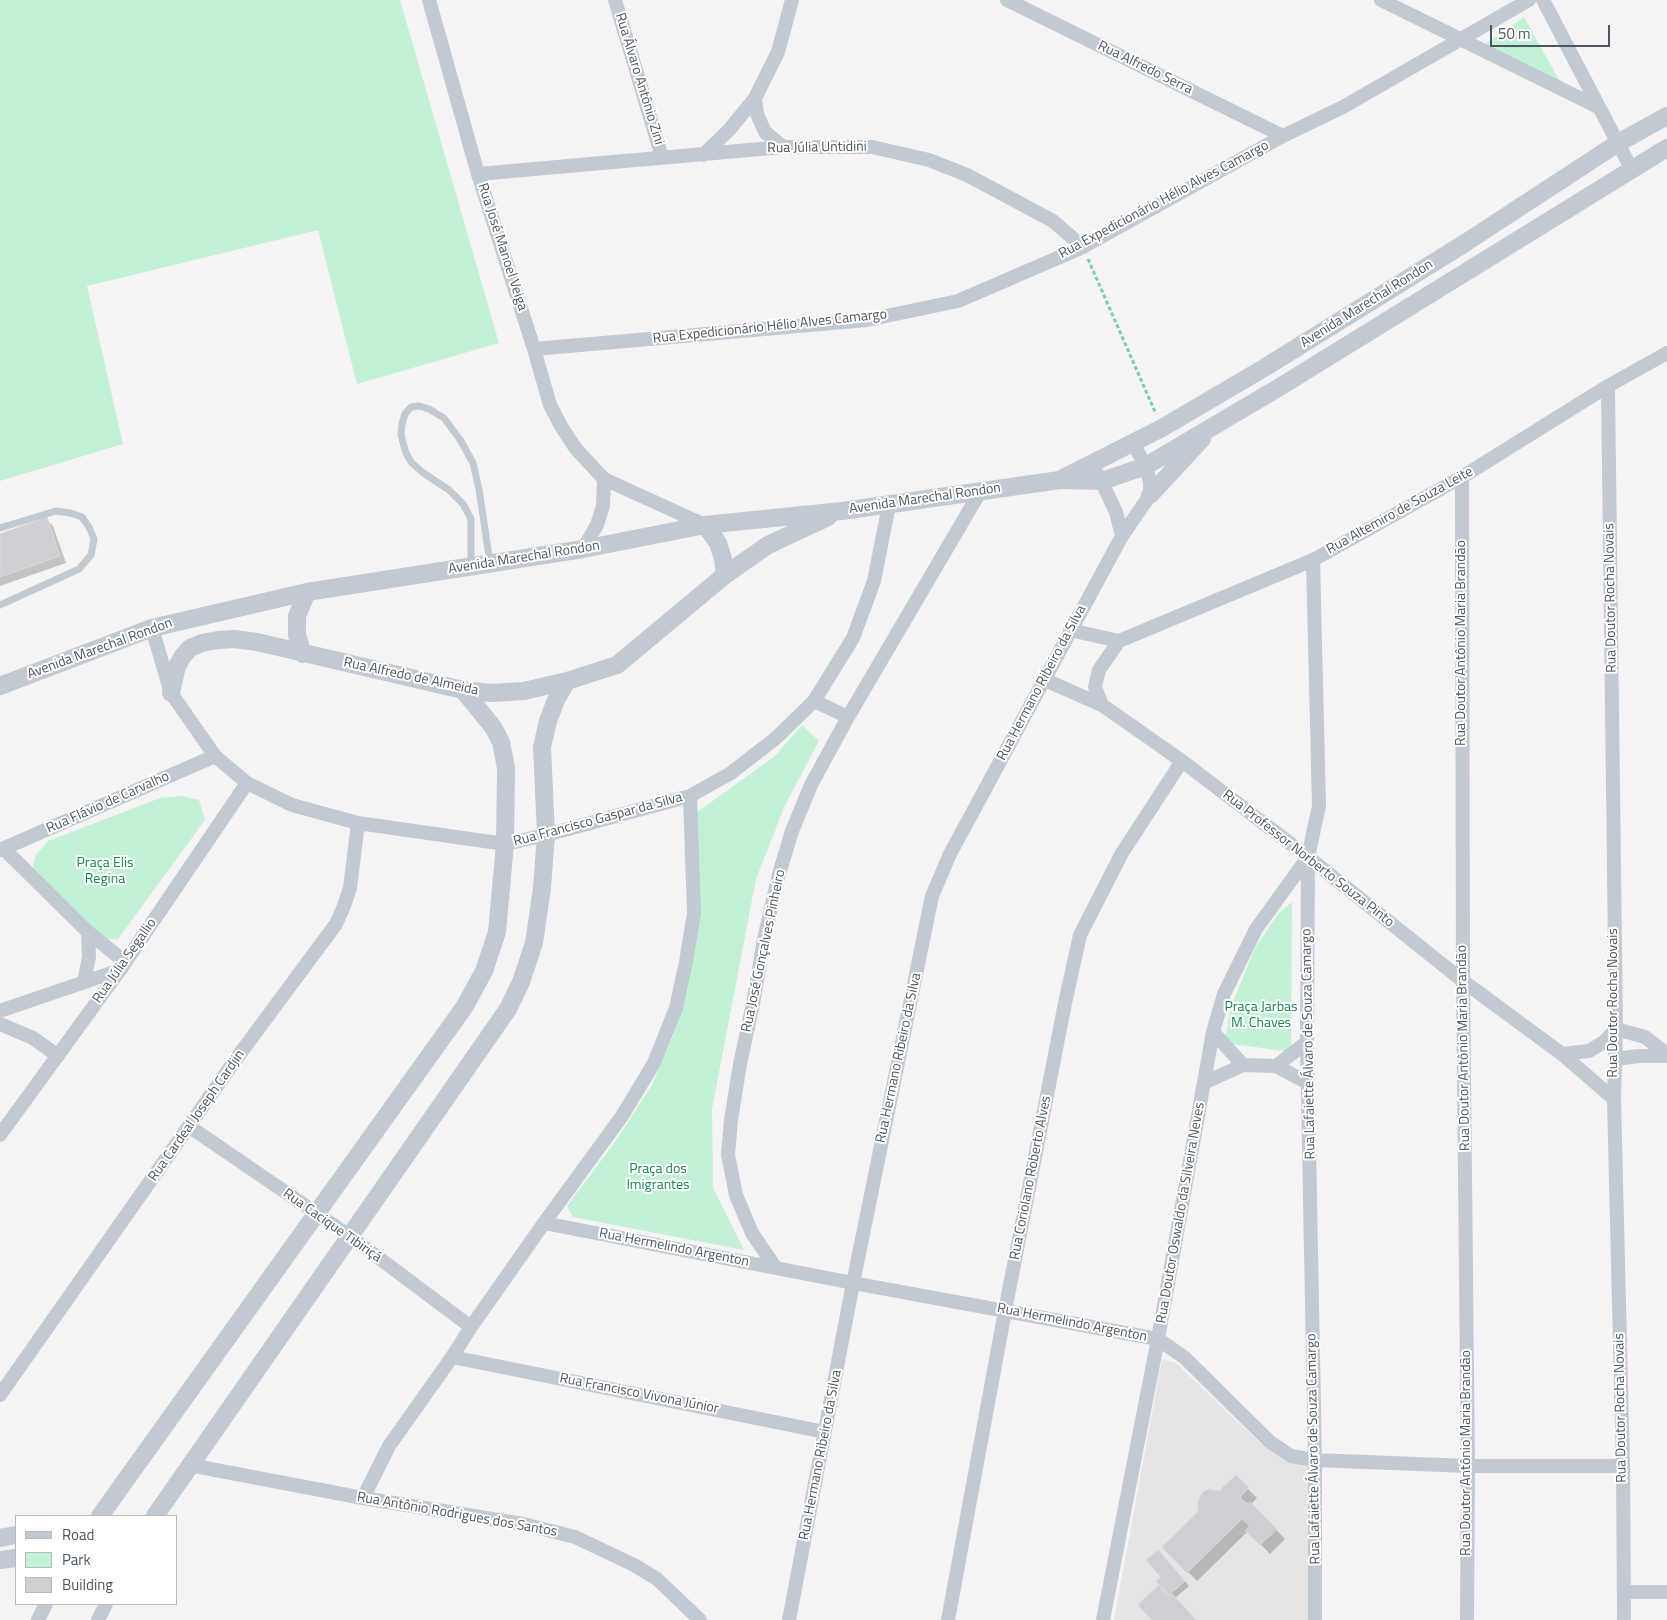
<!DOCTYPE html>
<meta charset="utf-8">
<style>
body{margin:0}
#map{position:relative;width:1667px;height:1620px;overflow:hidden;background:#f5f3f3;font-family:"Titillium Web",sans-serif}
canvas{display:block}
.legend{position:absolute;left:15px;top:1515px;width:162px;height:90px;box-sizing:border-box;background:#fff;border:1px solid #b7bbc0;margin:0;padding:6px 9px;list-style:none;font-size:15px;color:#4a5661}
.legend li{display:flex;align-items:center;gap:10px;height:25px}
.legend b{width:25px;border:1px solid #b7bbc0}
.scale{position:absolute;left:1490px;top:25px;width:120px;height:22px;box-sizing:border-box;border:2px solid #4a5661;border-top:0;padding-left:6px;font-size:15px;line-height:18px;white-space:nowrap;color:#4a5661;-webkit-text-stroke:4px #fff;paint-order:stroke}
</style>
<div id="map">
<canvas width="1667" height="1620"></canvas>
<ul class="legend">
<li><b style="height:6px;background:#c1cad2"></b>Road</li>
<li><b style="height:14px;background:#c3f1d5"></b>Park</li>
<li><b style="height:14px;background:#cdcfd5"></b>Building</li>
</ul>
<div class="scale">50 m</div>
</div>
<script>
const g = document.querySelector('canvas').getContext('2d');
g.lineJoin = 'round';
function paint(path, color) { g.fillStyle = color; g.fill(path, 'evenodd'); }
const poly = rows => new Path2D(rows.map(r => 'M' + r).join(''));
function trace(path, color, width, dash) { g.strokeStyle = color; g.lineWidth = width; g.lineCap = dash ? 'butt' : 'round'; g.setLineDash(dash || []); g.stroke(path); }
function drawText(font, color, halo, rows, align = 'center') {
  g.font = font + ' "Titillium Web",sans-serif'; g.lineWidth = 4; g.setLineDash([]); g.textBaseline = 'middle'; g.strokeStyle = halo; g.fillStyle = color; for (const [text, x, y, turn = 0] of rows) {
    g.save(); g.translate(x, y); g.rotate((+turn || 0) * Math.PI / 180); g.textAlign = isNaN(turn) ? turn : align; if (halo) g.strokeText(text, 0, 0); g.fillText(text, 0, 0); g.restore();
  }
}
paint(poly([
 [1162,1359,1176,1363,1261,1444,1287,1462,1309,1465,1308,1620,1114,1620]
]), '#e6e4e5');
paint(poly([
 [0,0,400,0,499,343,357,384,318,230,87,286,123,444,0,481],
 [1524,17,1563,87,1482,46],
 [802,725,819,741,785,805,756,879,712,1109,713,1188,744,1250,573,1217,567,1206,615,1142,652,1085,673,1036,688,986,697,924,692,816,775,756],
 [181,796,199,800,205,820,118,939,100,940,36,876,33,865,36,855,48,841,160,798],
 [1292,902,1291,1052,1225,1043,1230,1009,1255,948,1278,914]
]), '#c3f1d5');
paint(poly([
 [46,519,53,526,66,563,0,586,0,535],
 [1236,1477,1257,1498,1251,1504,1285,1539,1270,1554,1248,1531,1197,1581,1163,1547],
 [1162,1555,1189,1586,1175,1598,1195,1620,1154,1620,1159,1587,1169,1596,1170,1595,1158,1581,1163,1577]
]), '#0003');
const building = poly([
 [47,517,60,556,0,577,0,534,47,517],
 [1236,1475,1249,1488,1240,1497,1247,1504,1250,1502,1277,1529,1260,1545,1245,1531,1250,1526,1242,1519,1187,1573,1162,1547,1198,1512,1198,1501,1203,1492,1209,1489,1219,1491,1236,1475],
 [1158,1550,1185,1581,1169,1595,1156,1581,1161,1577,1146,1560,1158,1550],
 [1159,1585,1169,1597,1172,1594,1196,1620,1152,1620,1138,1605,1159,1585]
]);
paint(building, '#cdcfd5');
trace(building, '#d7d9de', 1);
trace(poly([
 [1088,259,1156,414]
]), '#7ad0a6', 3, [4, 2.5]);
trace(poly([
 [0,528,56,511,70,513,82,517,89,527,94,539,91,555,79,569,0,605],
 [471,566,471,519,463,504,449,490,422,472,411,462,406,453,401,435,402,424,405,414,411,407,419,406,429,409,444,418,461,441,473,463,479,489,490,563]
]), '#c1cad2', 7);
trace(poly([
 [429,0,478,174,534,349,550,405,561,426,576,449,604,479,705,525],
 [615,0,662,157],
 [1007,0,1283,136],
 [1381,0,1598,107],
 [1543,0,1632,170],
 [755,98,757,114,765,132,783,147],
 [703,155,730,129,755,98,778,52,792,0],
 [478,174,783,147,872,147,929,160,967,175,1053,221,1083,247],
 [534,349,867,320,958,301,1083,247,1283,136,1343,107,1529,0],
 [1608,386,1616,1029,1614,1099,1623,1466,1624,1620],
 [1098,474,1116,512,1122,536],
 [1462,477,1463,981,1468,1466,1467,1620],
 [583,549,597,525,603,506,604,479],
 [1313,560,1319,806,1308,857,1307,1042,1315,1460,1315,1620],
 [152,628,171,693,215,756,247,783,292,805,358,823,505,844,546,835,690,796,731,773,776,738,814,701,853,638,874,581,889,505],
 [1070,630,1119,641],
 [1119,641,1313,560,1462,477,1608,386,1667,353],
 [1045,680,1102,705,1182,761,1308,857,1463,981,1562,1054,1614,1099],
 [814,701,848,717],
 [1102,705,1095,687,1099,670,1119,641],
 [4,849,88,932,125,962],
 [0,850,215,756],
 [84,982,89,957,88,932],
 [0,1011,120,970],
 [0,1024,33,1038,58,1056],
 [1213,1032,1243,1065],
 [1562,1054,1589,1051,1604,1042,1616,1029,1645,1037,1667,1054],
 [1615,1059,1639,1056,1667,1056],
 [1276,1066,1307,1042],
 [1204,1083,1243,1065,1276,1066,1308,1083],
 [190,1127,351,1237,471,1327],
 [0,1135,120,970,247,783],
 [544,1223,853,1283,1158,1339,1185,1358,1270,1442,1291,1456,1315,1460,1468,1466,1623,1466],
 [775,1267,752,1233,736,1195,728,1155,731,1120,740,1064,753,1004,764,939,779,874,792,831,811,785,848,717,980,492],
 [452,1357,825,1432],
 [0,1395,236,1059,336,924,344,906,350,888,358,823],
 [189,1465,363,1498,523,1524,575,1537,634,1565,657,1579,700,1620],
 [363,1498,389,1446,452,1357,471,1327,544,1223,622,1116,654,1063,676,1008,686,962,694,913,690,796],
 [1624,1592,1667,1592],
 [38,1620,46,1604],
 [98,1620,106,1604],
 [789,1620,853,1283,932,896,950,854,1122,536,1150,495,1150,483,1146,466,1133,444],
 [948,1620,1005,1311,1065,1003,1080,935,1122,853,1182,761],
 [1103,1620,1158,1339,1213,1032,1224,994,1256,929,1308,857]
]), '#c1cad2', 14);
trace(poly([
 [1063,478,1162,428,1264,368,1462,245,1618,143,1667,116],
 [1150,495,1202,439],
 [705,525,718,543,723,559,725,575],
 [303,654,297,635,297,616,307,592],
 [0,686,152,628,307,592,583,549,705,525,842,511,1060,480,1102,481,1146,466,1278,388,1667,148],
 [171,693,177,666,183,656,190,648,202,643,218,640,234,639,257,642,463,690,491,693,524,691,567,681,617,665,725,575,768,545,828,517],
 [100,1516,465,1006,484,971,497,932,505,844,506,768,501,742,493,727,463,690],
 [155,1516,508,1009,521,982,534,943,542,888,546,835,542,747,548,721,556,700,567,681],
 [0,1538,16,1535],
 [0,1560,16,1558]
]), '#c1cad2', 18);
drawText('14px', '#4a5661', '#fff', [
 ["Rua Alfredo Serra",1145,68,26],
 ["Rua Álvaro Antônio Zini",639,79,73],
 ["Rua Júlia Untidini",817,148,-1],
 ["Rua Expedicionário Hélio Alves Camargo",1164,200,-28],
 ["Rua José Manoel Veiga",502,247,72],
 ["Avenida Marechal Rondon",1367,304,-32],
 ["Rua Expedicionário Hélio Alves Camargo",770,327,-6],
 ["Avenida Marechal Rondon",925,499,-8],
 ["Rua Altemiro de Souza Leite",1400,511,-29],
 ["Avenida Marechal Rondon",524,558,-9],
 ["Rua Doutor Rocha Novais",1611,598,-91],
 ["Rua Doutor Antônio Maria Brandão",1462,643,-90],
 ["Avenida Marechal Rondon",100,649,-20],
 ["Rua Alfredo de Almeida",411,677,12],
 ["Rua Hermano Ribeiro da Silva",1042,683,-62],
 ["Rua Flávio de Carvalho",108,803,-24],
 ["Rua Francisco Gaspar da Silva",598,820,-15],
 ["Rua Professor Norberto Souza Pinto",1308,859,38],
 ["Rua José Gonçalves Pinheiro",764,951,-78],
 ["Rua Júlia Segallio",125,961,-55],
 ["Rua Doutor Rocha Novais",1614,1003,-90],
 ["Rua Lafaiette Álvaro de Souza Camargo",1309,1044,-91],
 ["Rua Doutor Antônio Maria Brandão",1464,1048,-91],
 ["Rua Hermano Ribeiro da Silva",899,1058,-78],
 ["Rua Cardeal Joseph Cardjin",197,1116,-55],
 ["Rua Coriolano Roberto Alves",1031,1178,-79],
 ["Rua Doutor Oswaldo da Silveira Neves",1181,1213,-80],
 ["Rua Cacique Tibiriçá",332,1226,35],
 ["Rua Hermelindo Argenton",674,1248,11],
 ["Rua Hermelindo Argenton",1072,1323,11],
 ["Rua Francisco Vivona Júnior",639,1394,11],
 ["Rua Doutor Rocha Novais",1621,1408,-91],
 ["Rua Lafaiette Álvaro de Souza Camargo",1314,1449,-91],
 ["Rua Doutor Antônio Maria Brandão",1467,1453,-90],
 ["Rua Hermano Ribeiro da Silva",821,1455,-79],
 ["Rua Antônio Rodrigues dos Santos",457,1515,10]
]);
drawText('14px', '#17864f', '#fff', [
 ["Praça Elis",105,864],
 ["Regina",105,880],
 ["Praça Jarbas",1261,1008],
 ["M. Chaves",1261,1024],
 ["Praça dos",658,1170],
 ["Imigrantes",658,1186]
]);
</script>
